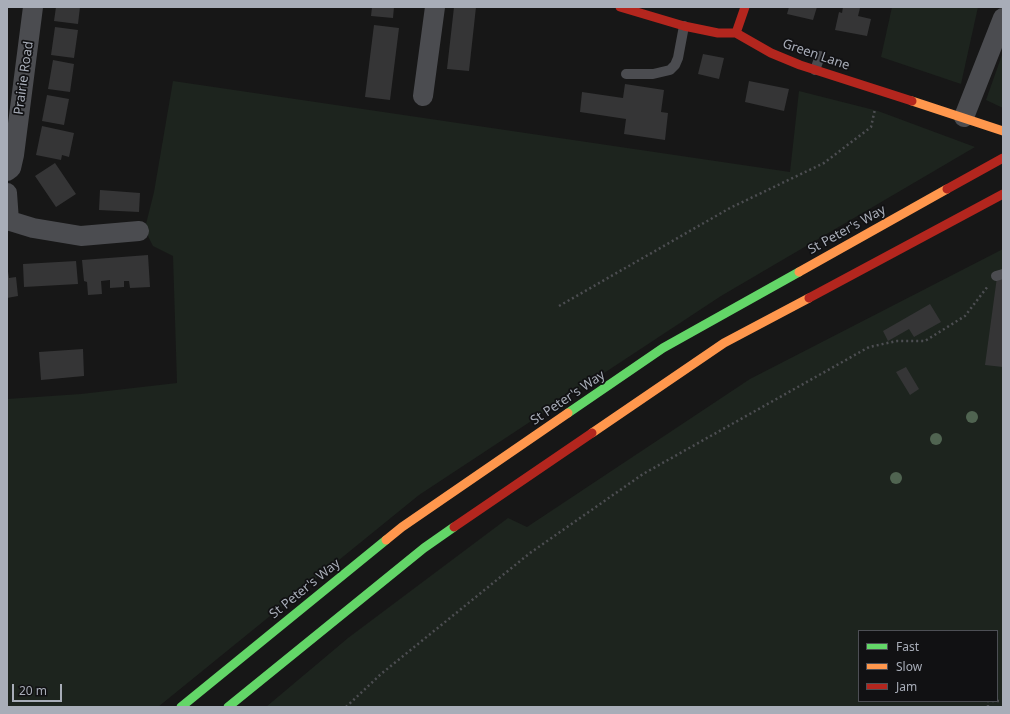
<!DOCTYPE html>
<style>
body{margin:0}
#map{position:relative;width:1010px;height:714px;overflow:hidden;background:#171717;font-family:"Noto Sans",sans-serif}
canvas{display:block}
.frame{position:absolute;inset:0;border:8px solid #a8adb8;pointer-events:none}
.legend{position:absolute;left:858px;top:630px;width:140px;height:72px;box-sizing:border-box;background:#111113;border:1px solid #4d4f55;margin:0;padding:5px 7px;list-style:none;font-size:12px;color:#a8adb8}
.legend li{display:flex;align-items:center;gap:8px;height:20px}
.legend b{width:20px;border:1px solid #4d4f55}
.scale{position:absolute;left:12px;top:684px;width:50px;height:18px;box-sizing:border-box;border:2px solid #a8adb8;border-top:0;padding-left:5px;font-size:12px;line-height:14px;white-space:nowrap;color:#a8adb8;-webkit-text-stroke:3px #111113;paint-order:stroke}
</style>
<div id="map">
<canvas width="1010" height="714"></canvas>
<div class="frame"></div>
<ul class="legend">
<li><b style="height:5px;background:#63d668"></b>Fast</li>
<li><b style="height:5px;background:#ff974d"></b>Slow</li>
<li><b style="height:5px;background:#b3261e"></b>Jam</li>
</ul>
<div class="scale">20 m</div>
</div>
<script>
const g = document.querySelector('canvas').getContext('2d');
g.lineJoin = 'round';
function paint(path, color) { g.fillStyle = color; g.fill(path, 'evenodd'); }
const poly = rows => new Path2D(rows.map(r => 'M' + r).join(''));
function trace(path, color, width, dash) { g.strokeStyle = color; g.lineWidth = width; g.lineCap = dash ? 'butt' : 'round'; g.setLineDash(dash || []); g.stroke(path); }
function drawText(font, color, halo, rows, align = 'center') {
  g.font = font + ' "Noto Sans",sans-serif'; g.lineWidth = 3.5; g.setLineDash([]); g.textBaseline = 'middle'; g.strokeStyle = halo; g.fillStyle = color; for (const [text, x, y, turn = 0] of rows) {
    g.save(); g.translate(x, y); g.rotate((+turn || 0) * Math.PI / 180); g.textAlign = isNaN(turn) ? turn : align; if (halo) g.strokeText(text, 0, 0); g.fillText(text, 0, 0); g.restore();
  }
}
paint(poly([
 [892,7,978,7,961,84,881,57],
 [1003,52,1003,108,986,100],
 [173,81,790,172,799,91,878,111,975,147,721,296,419,495,158,707,7,707,7,399,81,394,177,383,173,256,153,246,148,236,146,224,154,192],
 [1003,249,1003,707,266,707,348,638,508,518,527,527,750,379],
 [859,631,997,631,997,701,859,701]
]), '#1d241e');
paint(poly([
 [56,7,80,7,78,24,54,21],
 [372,7,394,7,393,18,371,16],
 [454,7,476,7,469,71,447,69],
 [789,7,817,7,813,20,787,14],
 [843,7,860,8,858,16,871,19,867,36,835,30,839,12,842,13],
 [374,25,399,28,390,100,365,97],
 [55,27,78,30,74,58,51,55],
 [703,54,724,58,719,79,698,74],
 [53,60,74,64,70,92,48,89],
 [749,81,789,89,784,111,745,102],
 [625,84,664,90,661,112,668,113,665,140,624,134,626,119,580,112,582,92,623,98],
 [47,95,69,99,64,125,42,121],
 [42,126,74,133,69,157,62,155,61,160,36,155],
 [55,163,76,194,56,207,35,176],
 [100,190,140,193,139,212,99,210],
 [148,255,150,287,130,288,129,281,124,281,124,287,110,288,110,280,101,281,102,294,88,295,87,282,84,281,82,260],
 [76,261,78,284,24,287,23,264],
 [7,265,9,278,16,277,18,296,7,298],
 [997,277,1003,278,1003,367,985,365],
 [930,304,941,322,914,337,909,329,888,341,883,331],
 [83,349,84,376,41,380,39,352],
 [906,367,919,389,910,395,896,372]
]), '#353536');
trace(poly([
 [559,306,730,208,824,163,871,127,875,109],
 [987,701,1003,701],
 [346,707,381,674,530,553,643,474,869,347,897,341,925,341,965,316,988,286],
 [988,707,988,701]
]), '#4d4e52', 2.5, [2, 3]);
trace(poly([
 [815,70,820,56],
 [626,74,653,74,670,70,675,65,678,58,684,26],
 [996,276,1003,274]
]), '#4b4c50', 10);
trace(poly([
 [423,96,435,7],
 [964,117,1003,18],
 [7,171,11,168,14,155,33,7],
 [7,193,9,221],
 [7,220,33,228,81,236,139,231]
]), '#4b4c50', 20);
trace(poly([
 [568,413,663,348,799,272],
 [181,707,386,540],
 [228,707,424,548,454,527]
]), '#63d668', 9);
trace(poly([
 [912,101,1003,131],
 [799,272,947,189],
 [592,433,724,343,809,298],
 [386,540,402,527,568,413]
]), '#ff974d', 9);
trace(poly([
 [620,7,684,26,718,33,736,33,771,53,800,65,912,101],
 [736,33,745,7],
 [947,189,1003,158],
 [809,298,1003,194],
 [454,527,592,433]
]), '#b3261e', 9);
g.fillStyle = '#506451';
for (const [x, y] of [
 [972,417],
 [936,439],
 [896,478]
]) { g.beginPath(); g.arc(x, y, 6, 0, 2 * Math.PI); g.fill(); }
drawText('13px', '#a8adb8', '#111113', [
 ["Green Lane",816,55,19],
 ["Prairie Road",24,78,-82],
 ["St Peter's Way",847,230,-29],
 ["St Peter's Way",568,398,-34],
 ["St Peter's Way",305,589,-39]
]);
</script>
